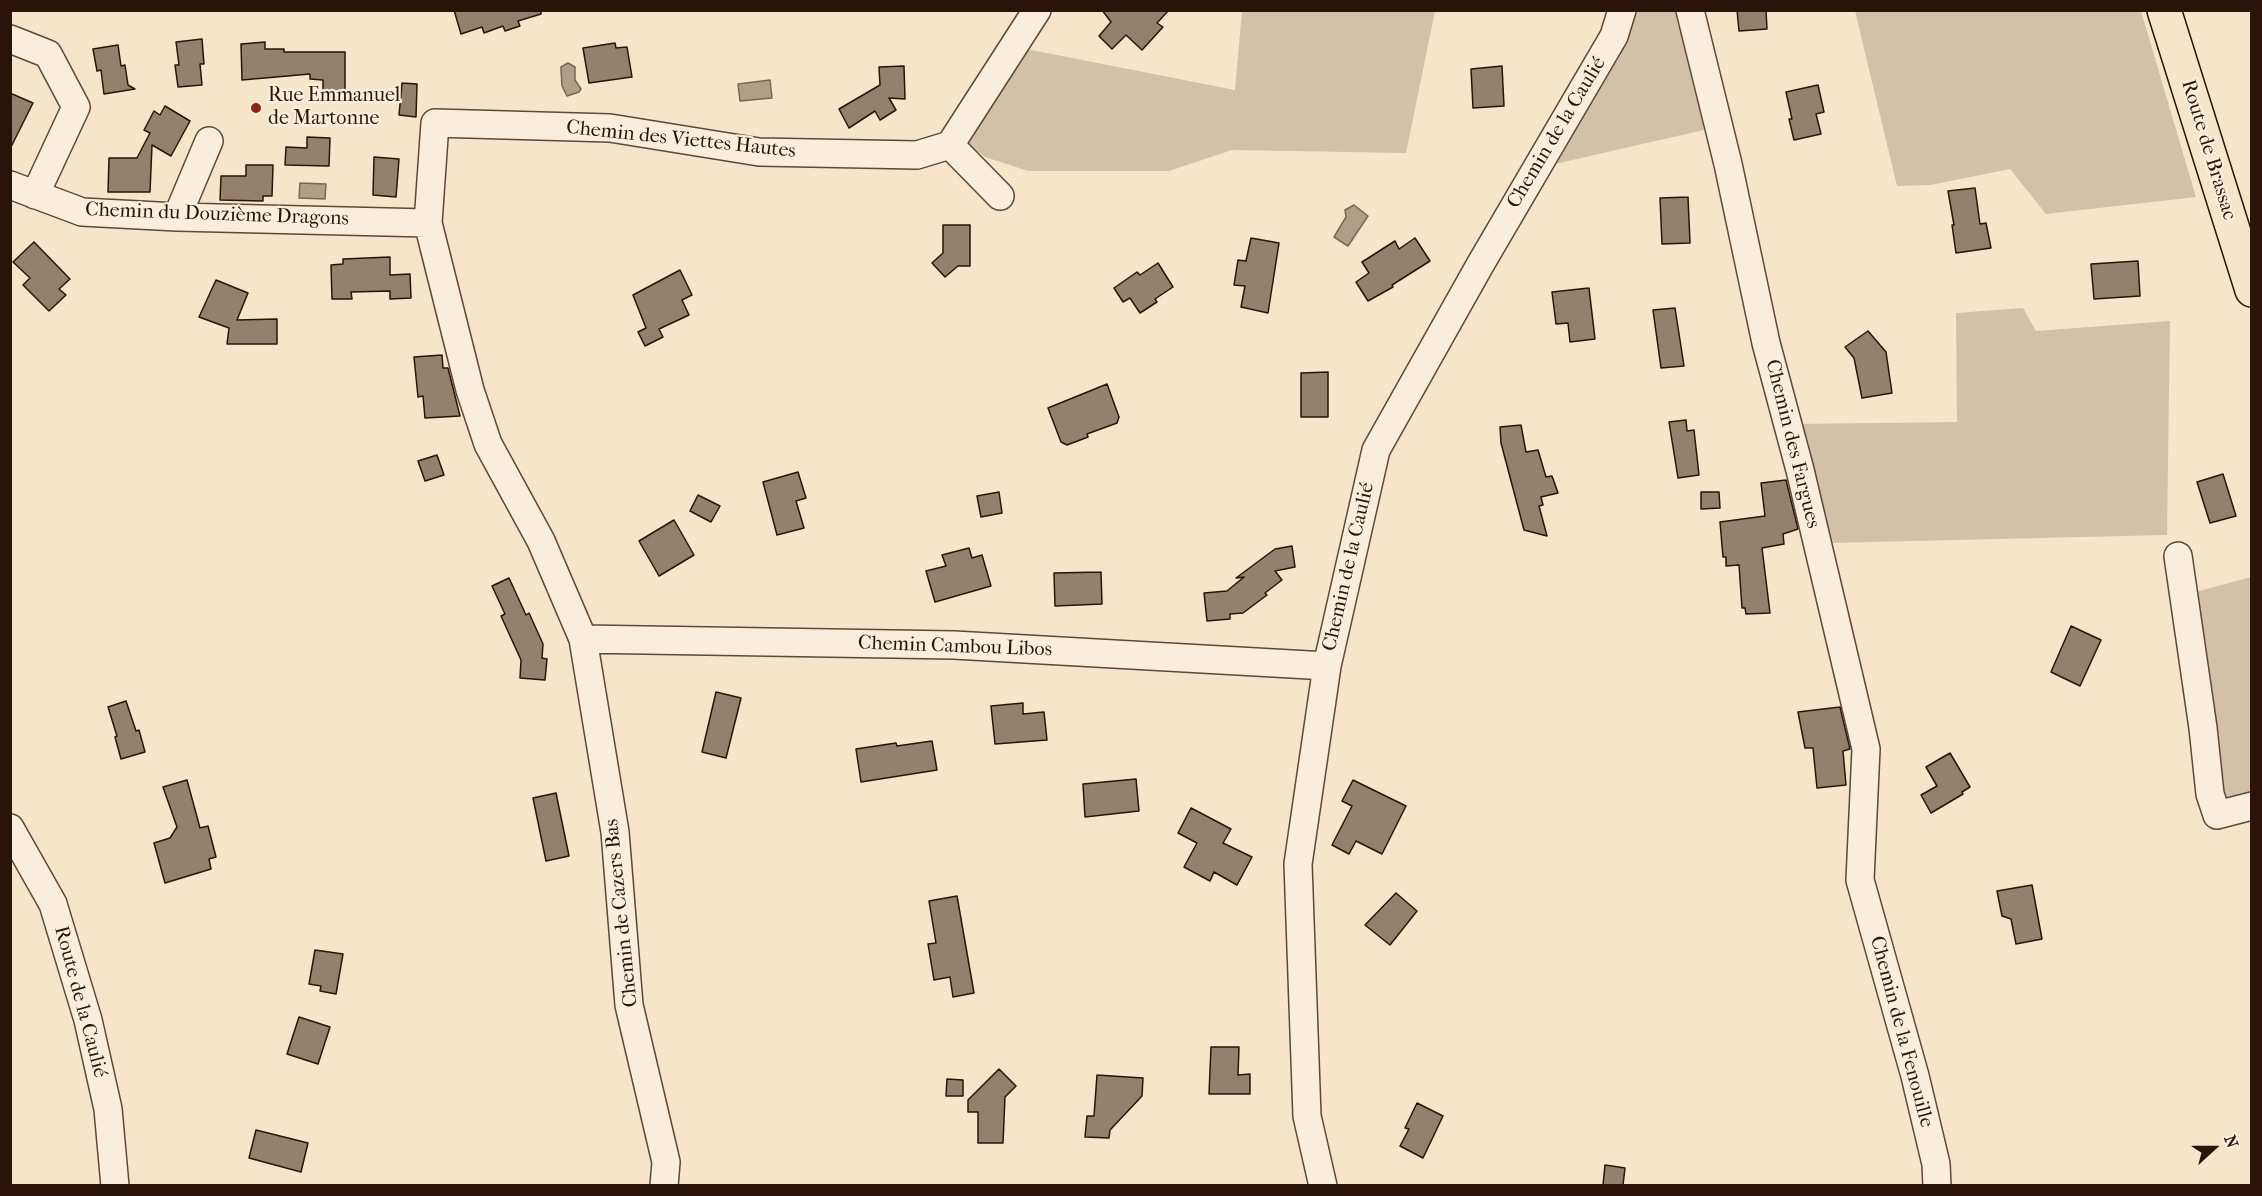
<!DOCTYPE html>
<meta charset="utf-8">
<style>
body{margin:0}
#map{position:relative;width:2262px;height:1196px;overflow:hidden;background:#f6e5c8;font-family:"IM FELL French Canon",serif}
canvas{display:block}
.frame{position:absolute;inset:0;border:12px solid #2b1308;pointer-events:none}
.north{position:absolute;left:2184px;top:1118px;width:60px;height:60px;-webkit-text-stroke:4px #f9eedb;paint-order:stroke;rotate:69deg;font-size:16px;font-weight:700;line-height:24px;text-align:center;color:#2b1308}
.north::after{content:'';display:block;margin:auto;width:21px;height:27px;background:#2b1308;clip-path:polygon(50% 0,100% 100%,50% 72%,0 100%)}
</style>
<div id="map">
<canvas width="2262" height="1196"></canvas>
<div class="frame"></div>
<div class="north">N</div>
</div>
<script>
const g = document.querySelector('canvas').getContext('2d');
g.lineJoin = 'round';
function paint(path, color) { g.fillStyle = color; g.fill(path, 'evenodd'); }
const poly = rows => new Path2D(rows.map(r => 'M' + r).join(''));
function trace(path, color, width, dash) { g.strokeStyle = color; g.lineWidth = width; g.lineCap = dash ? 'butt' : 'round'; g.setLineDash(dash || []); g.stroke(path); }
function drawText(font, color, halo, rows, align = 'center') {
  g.font = font + ' "IM FELL French Canon",serif'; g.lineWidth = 4.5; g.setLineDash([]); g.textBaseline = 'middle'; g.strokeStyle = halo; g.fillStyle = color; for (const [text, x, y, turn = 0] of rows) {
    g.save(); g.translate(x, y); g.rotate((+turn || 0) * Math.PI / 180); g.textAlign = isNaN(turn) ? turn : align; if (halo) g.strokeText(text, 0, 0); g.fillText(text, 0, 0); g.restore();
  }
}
paint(poly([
 [1242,11,1435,11,1406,153,1232,150,1169,171,1028,171,985,157,964,141,1026,49,1235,90],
 [1636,11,1678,11,1708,129,1555,164,1622,50],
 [1855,11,2141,11,2196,197,2046,214,2010,169,1930,185,1897,186],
 [2023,308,2036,331,2170,321,2167,535,1829,543,1798,424,1957,422,1956,313],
 [2251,577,2251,795,2233,800,2222,796,2192,593]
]), '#d3c1a7');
const water = poly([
 [568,63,575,67,575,80,581,89,579,92,567,96,562,86,561,70,561,67,568,63],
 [770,80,772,98,740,101,738,84,770,80],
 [300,183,326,184,325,199,299,198,300,183],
 [1354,205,1368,216,1348,246,1334,237,1346,217,1345,210,1354,205]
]);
paint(water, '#b19e87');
trace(water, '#7b6654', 1.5);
const building = poly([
 [454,10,541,10,541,14,518,21,520,26,505,31,503,26,484,33,482,27,461,34,454,10],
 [1102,10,1169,10,1157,23,1163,27,1142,50,1126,35,1112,49,1099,36,1111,22,1102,10],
 [1737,10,1766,10,1767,29,1739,31,1737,10],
 [202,39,204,64,200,64,202,85,178,87,175,65,179,65,176,42,202,39],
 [265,42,265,49,284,49,284,52,345,52,345,98,323,98,323,80,310,79,310,74,242,80,241,44,265,42],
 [615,43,616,48,627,47,632,77,589,83,583,48,615,43],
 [118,45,121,66,125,65,128,85,135,89,104,94,101,70,97,71,93,49,118,45],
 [904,66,905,99,889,98,896,110,880,120,875,111,849,128,839,109,880,85,879,67,904,66],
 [1502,66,1504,106,1473,108,1471,69,1502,66],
 [402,83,417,84,416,117,399,115,402,83],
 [1818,85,1824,112,1816,114,1821,134,1794,140,1789,119,1792,119,1786,92,1818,85],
 [10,93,33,103,10,149,10,93],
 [165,106,190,121,171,156,152,145,150,192,108,192,109,158,137,158,150,133,144,130,154,111,160,115,165,106],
 [307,137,330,138,329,166,285,165,286,147,307,148,307,137],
 [374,157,399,159,396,197,373,195,374,157],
 [246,165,273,165,272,196,263,196,263,201,220,200,221,176,246,176,246,165],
 [1975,188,1980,224,1986,223,1991,248,1956,253,1952,225,1954,225,1948,191,1975,188],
 [1688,197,1690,243,1662,244,1660,198,1688,197],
 [943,225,970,225,970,266,958,266,945,277,932,263,943,253,943,225],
 [1251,238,1279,243,1268,313,1241,307,1245,286,1234,285,1238,260,1246,261,1251,238],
 [1415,238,1430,261,1392,285,1393,287,1368,301,1356,282,1369,273,1362,262,1395,241,1399,249,1415,238],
 [34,242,70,279,59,289,66,295,49,311,23,285,30,278,13,262,34,242],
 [390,257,390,275,410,274,411,298,390,299,390,291,351,292,352,299,332,299,331,265,343,264,343,259,390,257],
 [2138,261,2140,296,2094,299,2091,264,2138,261],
 [1158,263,1173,287,1155,299,1157,302,1140,313,1130,298,1123,302,1114,288,1137,272,1140,275,1158,263],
 [680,270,692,295,682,300,689,315,659,329,663,337,645,346,638,332,646,328,633,295,680,270],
 [216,280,248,293,237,320,277,319,277,344,227,344,229,328,199,317,216,280],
 [1589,288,1595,339,1570,342,1568,323,1556,324,1552,292,1589,288],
 [1675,308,1684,366,1661,368,1653,310,1675,308],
 [1868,331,1886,352,1892,393,1862,398,1854,358,1845,347,1868,331],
 [442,355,443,368,448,368,460,416,425,418,423,396,418,397,414,357,442,355],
 [1328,372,1328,417,1301,417,1301,373,1328,372],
 [1107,384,1119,417,1117,423,1087,434,1088,437,1067,445,1061,442,1048,408,1107,384],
 [1686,420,1687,431,1694,430,1699,475,1678,478,1669,422,1686,420],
 [1521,425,1526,452,1538,450,1546,477,1552,476,1558,493,1541,497,1543,505,1539,506,1547,536,1524,530,1501,443,1500,427,1521,425],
 [437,455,444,475,425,481,418,461,437,455],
 [798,472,806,498,796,501,804,528,777,535,763,482,798,472],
 [2223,474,2236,516,2210,523,2197,482,2223,474],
 [1786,480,1798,529,1783,534,1784,544,1762,548,1770,613,1746,614,1745,608,1742,608,1739,565,1726,566,1726,557,1723,557,1720,522,1765,516,1761,483,1786,480],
 [999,492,1002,513,981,517,977,496,999,492],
 [1701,492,1719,492,1720,508,1701,509,1701,492],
 [698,495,720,506,711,522,690,511,698,495],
 [674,520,694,555,659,576,639,541,674,520],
 [1292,546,1295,567,1275,571,1282,580,1265,593,1267,595,1243,613,1230,614,1230,619,1207,621,1204,593,1227,591,1244,577,1236,578,1275,549,1292,546],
 [969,548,972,558,982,555,991,586,935,602,926,571,946,566,942,555,969,548],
 [1101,572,1102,604,1055,606,1054,573,1101,572],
 [509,578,526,615,529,613,543,644,542,658,547,659,545,680,520,678,521,660,501,616,505,614,492,586,509,578],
 [2071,626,2101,640,2080,686,2051,672,2071,626],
 [716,692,741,698,726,758,702,752,716,692],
 [126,701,136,731,139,730,145,752,121,759,115,737,117,736,108,707,126,701],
 [1023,703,1023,714,1044,712,1047,740,995,744,991,706,1023,703],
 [1840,707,1850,749,1843,751,1846,785,1817,788,1813,748,1805,748,1798,712,1840,707],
 [932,741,937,770,861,782,856,749,896,743,897,746,932,741],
 [1950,753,1970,787,1962,792,1963,794,1931,813,1921,795,1937,786,1926,767,1950,753],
 [1136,779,1139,811,1085,817,1083,784,1136,779],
 [187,780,200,828,208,826,216,857,209,859,211,869,165,883,154,843,170,838,177,827,163,787,187,780],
 [1353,780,1406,806,1382,854,1356,841,1349,854,1332,845,1352,806,1342,801,1353,780],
 [556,793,569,856,546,861,533,798,556,793],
 [1191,808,1231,829,1223,843,1252,857,1237,885,1214,872,1210,881,1184,867,1197,843,1178,833,1191,808],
 [2032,885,2042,939,2016,944,2011,919,2002,916,1997,891,2032,885],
 [1396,893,1417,911,1390,945,1365,925,1396,893],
 [957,896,974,993,953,997,950,977,934,980,928,944,936,943,929,901,957,896],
 [315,950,343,954,336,994,320,991,321,986,309,984,315,950],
 [299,1017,330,1027,318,1064,287,1054,299,1017],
 [1211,1047,1239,1047,1238,1075,1250,1074,1250,1094,1209,1094,1211,1047],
 [999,1069,1016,1086,1005,1097,1003,1143,978,1143,978,1112,968,1112,968,1100,999,1069],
 [1097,1075,1143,1078,1142,1096,1110,1130,1109,1138,1085,1137,1087,1116,1094,1116,1097,1075],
 [947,1079,963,1080,963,1096,946,1096,947,1079],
 [1417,1103,1443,1116,1423,1158,1400,1146,1409,1129,1405,1128,1417,1103],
 [256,1130,308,1143,301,1172,249,1158,256,1130],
 [1605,1165,1625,1168,1623,1185,1603,1185,1605,1165]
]);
paint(building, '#95806c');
trace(building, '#2b1308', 1.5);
const minor = poly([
 [1690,10,1728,164,1766,343,1800,470,1866,749,1860,880,1915,1076,1936,1164,1937,1186],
 [10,39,48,54,76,107,35,195],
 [950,145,1000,196],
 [10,185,82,212,177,217,428,223],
 [177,217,209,141],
 [2178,556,2203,728,2210,794,2217,815,2252,806],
 [583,639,954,645,1327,666],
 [10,828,53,904,88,1020,108,1109,115,1186],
 [664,1186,666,1162,629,1005,615,832,583,639,541,541,488,444,470,390,428,223,435,123,610,128,759,152,917,155,950,145,1037,10],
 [1323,1186,1307,1116,1298,864,1327,666,1376,450,1480,265,1614,36,1622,10]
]);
const major = poly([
 [2164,10,2252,290]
]);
trace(minor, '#5e4838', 30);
trace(major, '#2b1308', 36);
trace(minor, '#f9eedb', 27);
trace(major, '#f6e5c8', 33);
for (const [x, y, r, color] of [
 [256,108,6,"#8f2418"]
]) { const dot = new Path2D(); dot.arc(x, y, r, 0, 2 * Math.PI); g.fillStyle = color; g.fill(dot); trace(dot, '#f9eedb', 2); }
drawText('20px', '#2b1308', '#f9eedb', [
 ["Rue Emmanuel",268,96],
 ["de Martonne",268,119]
], 'left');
drawText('20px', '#2b1308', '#f9eedb', [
 ["Chemin de la Caulié",1557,133,-59],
 ["Chemin des Viettes Hautes",681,140,6],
 ["Route de Brassac",2208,150,73],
 ["Chemin du Douzième Dragons",217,215,2],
 ["Chemin des Fargues",1792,444,76],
 ["Chemin de la Caulié",1349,567,-77],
 ["Chemin Cambou Libos",955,647,2],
 ["Chemin de Cazers Bas",622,913,-96],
 ["Route de la Caulié",80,1002,75],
 ["Chemin de la Fenouille",1901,1032,75]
]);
</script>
